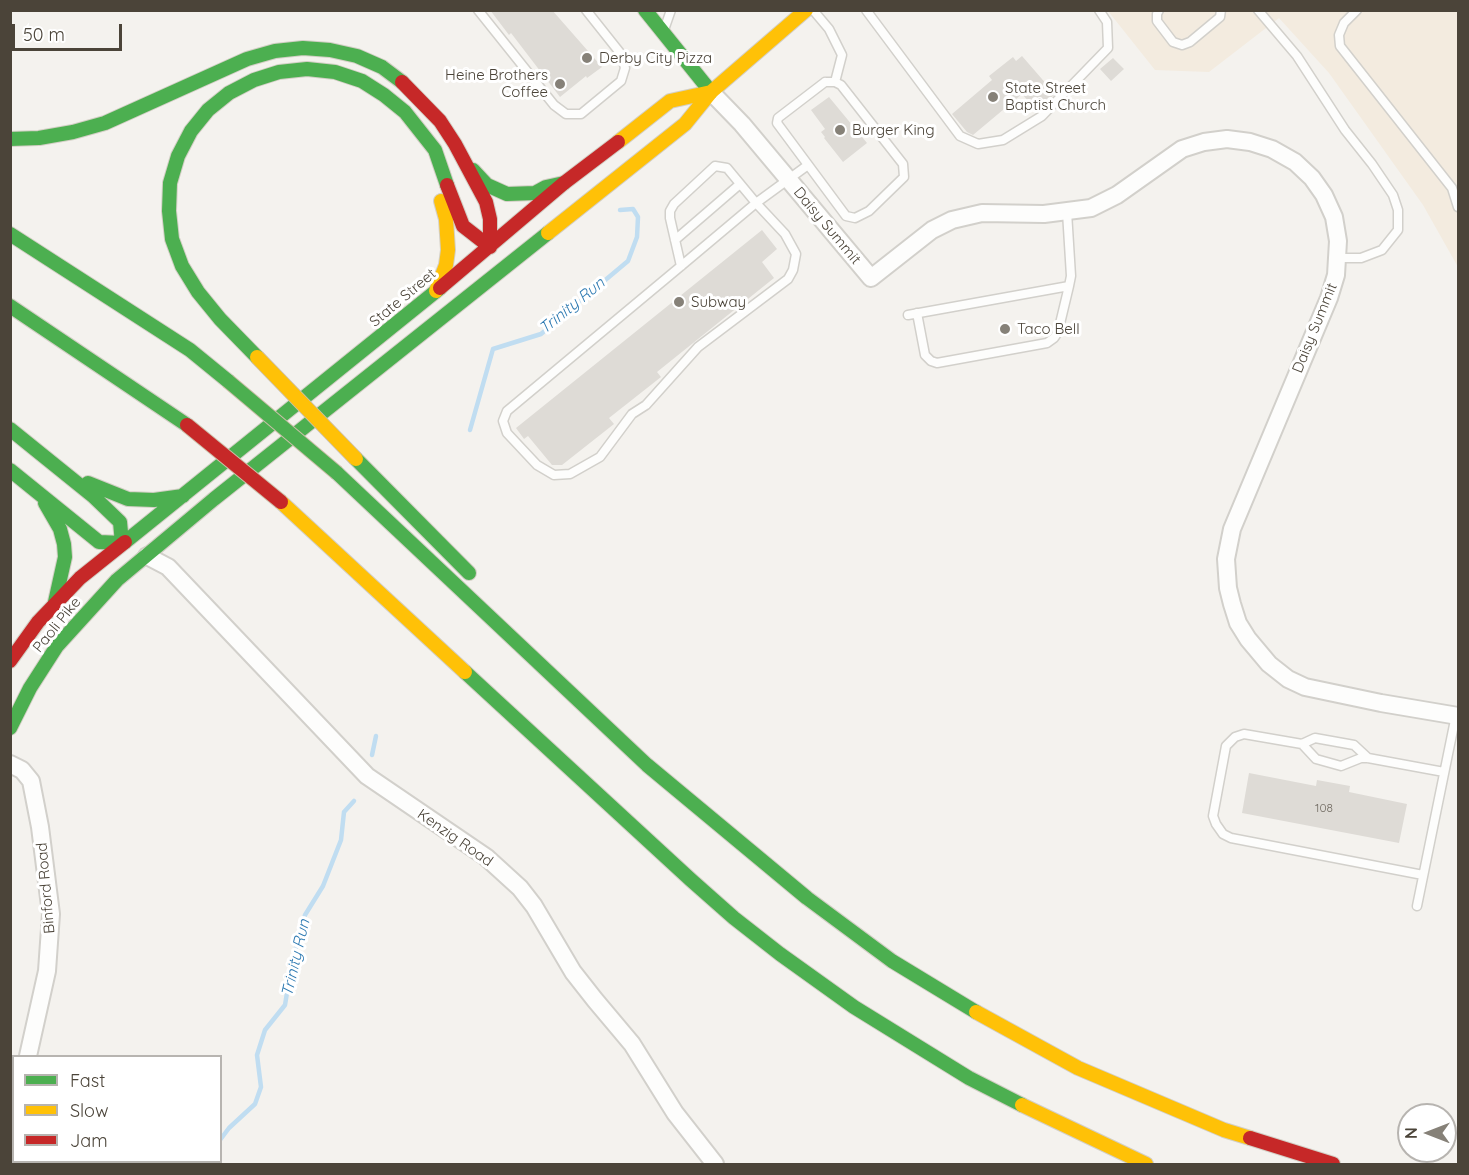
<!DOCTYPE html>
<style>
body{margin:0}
#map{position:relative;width:1469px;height:1175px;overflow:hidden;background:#f4f2ee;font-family:Quicksand,sans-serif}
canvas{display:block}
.frame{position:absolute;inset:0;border:12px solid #4b4439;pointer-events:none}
.legend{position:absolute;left:12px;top:1055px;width:210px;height:108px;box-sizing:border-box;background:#fff;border:2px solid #b7b4b0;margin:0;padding:8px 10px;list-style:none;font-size:18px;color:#4b4439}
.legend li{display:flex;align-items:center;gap:12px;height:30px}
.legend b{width:30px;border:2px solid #b7b4b0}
.north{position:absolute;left:1397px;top:1103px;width:60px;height:60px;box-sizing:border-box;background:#fff;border:2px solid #b7b4b0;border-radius:50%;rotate:270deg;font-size:16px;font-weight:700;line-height:24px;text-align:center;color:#4b4439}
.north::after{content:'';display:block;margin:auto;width:21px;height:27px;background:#868178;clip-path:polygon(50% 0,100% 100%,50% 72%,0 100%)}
.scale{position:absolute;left:12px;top:24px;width:110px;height:27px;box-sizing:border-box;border:3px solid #4b4439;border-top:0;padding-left:8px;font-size:18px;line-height:21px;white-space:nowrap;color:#4b4439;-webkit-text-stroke:4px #fff;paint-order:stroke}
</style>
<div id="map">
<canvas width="1469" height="1175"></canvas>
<div class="frame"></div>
<ul class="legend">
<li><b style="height:8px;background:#4caf50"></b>Fast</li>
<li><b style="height:8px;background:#ffc107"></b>Slow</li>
<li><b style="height:8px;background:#c62828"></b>Jam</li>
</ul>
<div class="north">N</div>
<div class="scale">50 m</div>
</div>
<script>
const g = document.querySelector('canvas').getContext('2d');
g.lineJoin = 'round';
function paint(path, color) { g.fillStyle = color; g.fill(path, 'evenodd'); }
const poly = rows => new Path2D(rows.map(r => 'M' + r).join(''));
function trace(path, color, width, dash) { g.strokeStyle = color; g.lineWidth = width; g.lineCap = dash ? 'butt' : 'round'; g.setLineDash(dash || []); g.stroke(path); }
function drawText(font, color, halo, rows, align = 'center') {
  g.font = font + ' Quicksand,sans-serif'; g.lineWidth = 6; g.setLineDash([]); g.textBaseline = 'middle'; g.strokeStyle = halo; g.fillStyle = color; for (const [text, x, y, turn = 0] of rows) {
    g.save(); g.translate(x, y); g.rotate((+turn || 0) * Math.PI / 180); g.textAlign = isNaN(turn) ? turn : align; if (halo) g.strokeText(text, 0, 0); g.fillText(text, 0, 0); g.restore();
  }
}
paint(poly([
 [1108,11,1458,11,1458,267,1423,205,1329,73,1279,18,1209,72,1155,70]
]), '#f3ebdf');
trace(poly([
 [470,430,493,349,541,334,628,261,637,237,638,217,633,209,620,210],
 [372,755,376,736],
 [220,1140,229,1128,255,1104,261,1087,257,1055,265,1030,285,1005,292,962,305,915,323,886,341,840,344,812,354,801],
 [209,1164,209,1162]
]), '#c0ddf1', 4.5);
paint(poly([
 [490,10,552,10,602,67,587,78,586,76,560,97,511,33,509,35],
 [1022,56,1055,94,1037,111,1022,94,973,135,967,132,952,114,992,80,989,76,1013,57,1016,61],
 [1113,58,1124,69,1111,81,1100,69],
 [829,97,867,143,843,162,824,138,825,137,821,132,825,129,811,110],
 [762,230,777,249,762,262,774,278,657,372,661,377,609,418,614,424,562,465,552,465,528,436,524,439,516,428],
 [1249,773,1316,786,1317,780,1350,786,1349,792,1407,804,1399,843,1242,813]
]), '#dedbd6');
const lane = poly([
 [478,10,554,105,566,114,581,114,621,81,625,68,621,54,586,10],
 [813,10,829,29,842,55,835,82],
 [866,10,960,136,978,144,1003,140,1042,116,1108,48,1107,22,1099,10],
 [1159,10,1157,14,1157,21,1173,42,1182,45,1190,42,1220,17,1221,10],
 [1258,10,1297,56,1345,130,1372,164,1393,195,1398,210,1398,230,1382,250,1361,258,1338,258],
 [1357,10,1344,23,1339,35,1340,46,1452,188,1458,207],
 [664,30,671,10],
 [825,82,835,82,841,85,903,164,904,177,869,211,855,218,846,216,777,123,778,118,825,82],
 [675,240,740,184],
 [681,266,670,218,670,211,674,204,715,166,727,168,756,203,785,234,796,254,793,270,788,279,698,347,646,405,632,414,600,457,570,474,554,475,537,465,507,433,503,421,507,411,681,266,756,203,808,165],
 [917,313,925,355,931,361,937,363,1047,343,1054,338,1058,332,1069,286],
 [908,315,1069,286,1071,276,1067,212],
 [1302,744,1315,738,1354,745,1368,758],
 [1423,875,1231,838,1223,834,1216,824,1213,816,1226,746,1235,737,1244,734,1302,744,1316,759,1341,766,1361,758,1368,758,1444,772],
 [1417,906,1456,715]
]);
const street = poly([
 [711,92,742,124,871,278,932,230,952,220,982,213,1044,214,1091,208,1117,195,1182,149,1204,142,1227,139,1250,142,1272,149,1295,162,1312,178,1324,195,1334,217,1338,241,1336,275,1329,298,1232,529,1226,559,1228,588,1232,604,1238,623,1248,639,1269,664,1288,679,1305,687,1381,703,1458,716],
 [147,556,168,567,367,776,486,857,520,888,534,906,573,972,595,1000,632,1044,675,1113,715,1164],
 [10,764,22,770,31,781,40,827,51,914,47,971,28,1056],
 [10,1142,14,1130]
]);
const fast = poly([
 [645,10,711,92],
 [10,139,39,138,73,132,105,123,247,59,275,51,303,48,330,50,357,56,382,67,402,82],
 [473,170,487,185,507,194,535,193,546,187,564,183],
 [10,234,190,350,228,381],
 [10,306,187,425],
 [257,357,220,319,198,292,182,266,172,239,169,211,170,183,178,156,191,131,208,110,229,93,254,80,279,72,307,69,335,72,362,81,384,95,405,112,435,150,447,185],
 [10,429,93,496,120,522,122,543,99,542,10,470],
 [356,459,469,573],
 [337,473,647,765,807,898,892,961,976,1012],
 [88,483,128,499,154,500,183,496],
 [45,503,60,529,64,544,65,557,55,602],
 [125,542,440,288],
 [465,672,691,880,734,918,780,954,854,1007,969,1078,1022,1105],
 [10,728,30,688,57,646,117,580,214,499,548,233]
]);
const slow = poly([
 [618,142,670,101,711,92],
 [548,233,685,124,711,92,806,10],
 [436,291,446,265,448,250,446,219,441,201],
 [281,502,465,672],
 [976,1012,1078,1068,1224,1130,1250,1138],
 [1022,1105,1146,1164]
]);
const jam = poly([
 [402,82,440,121,455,144,486,202,490,219,490,247],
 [447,185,463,226,490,247],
 [440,288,564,183,618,142],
 [10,661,38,622,80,578,125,542],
 [1250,1138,1333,1164]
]);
trace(lane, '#d2d0cb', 11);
trace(street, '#d2d0cb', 20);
trace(fast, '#d3cfc5', 16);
trace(slow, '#d3cfc5', 16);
trace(jam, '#d3cfc5', 16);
trace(lane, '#fdfdfc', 8);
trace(street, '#fdfdfc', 16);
trace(fast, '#4caf50', 14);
trace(slow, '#ffc107', 14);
trace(jam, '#c62828', 14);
const fastBridge = poly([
 [228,381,337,473]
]);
const slowBridge = poly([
 [257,357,356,459]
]);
const jamBridge = poly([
 [187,425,281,502]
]);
trace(fastBridge, '#ccbfa9', 16, []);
trace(slowBridge, '#ccbfa9', 16, []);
trace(jamBridge, '#ccbfa9', 16, []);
trace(fastBridge, '#4caf50', 14);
trace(slowBridge, '#ffc107', 14);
trace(jamBridge, '#c62828', 14);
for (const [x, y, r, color] of [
 [587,58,6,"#868178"],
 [560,84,6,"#868178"],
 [993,97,6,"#868178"],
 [840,130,6,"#868178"],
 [679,302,6,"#868178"],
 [1005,329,6,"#868178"]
]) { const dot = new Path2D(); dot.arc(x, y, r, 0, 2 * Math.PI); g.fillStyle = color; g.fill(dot); trace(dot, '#fff', 2); }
drawText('12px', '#706a61', null, [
 ["108",1324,808]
]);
drawText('15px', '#4b4439', '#fff', [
 ["Derby City Pizza",599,58],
 ["Heine Brothers",548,75,"right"],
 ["Coffee",548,92,"right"],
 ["State Street",1005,88],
 ["Baptist Church",1005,105],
 ["Burger King",852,130],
 ["Subway",691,302],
 ["Taco Bell",1017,329]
], 'left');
drawText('15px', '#4b4439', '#fff', [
 ["Daisy Summit",827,226,50],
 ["State Street",403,298,-40],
 ["Daisy Summit",1315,328,-68],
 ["Paoli Pike",57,625,-51],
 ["Kenzig Road",455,838,35],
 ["Binford Road",46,888,-95]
]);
drawText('italic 16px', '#2e7ab2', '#fff', [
 ["Trinity Run",572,306,-39],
 ["Trinity Run",296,958,-77]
]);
</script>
